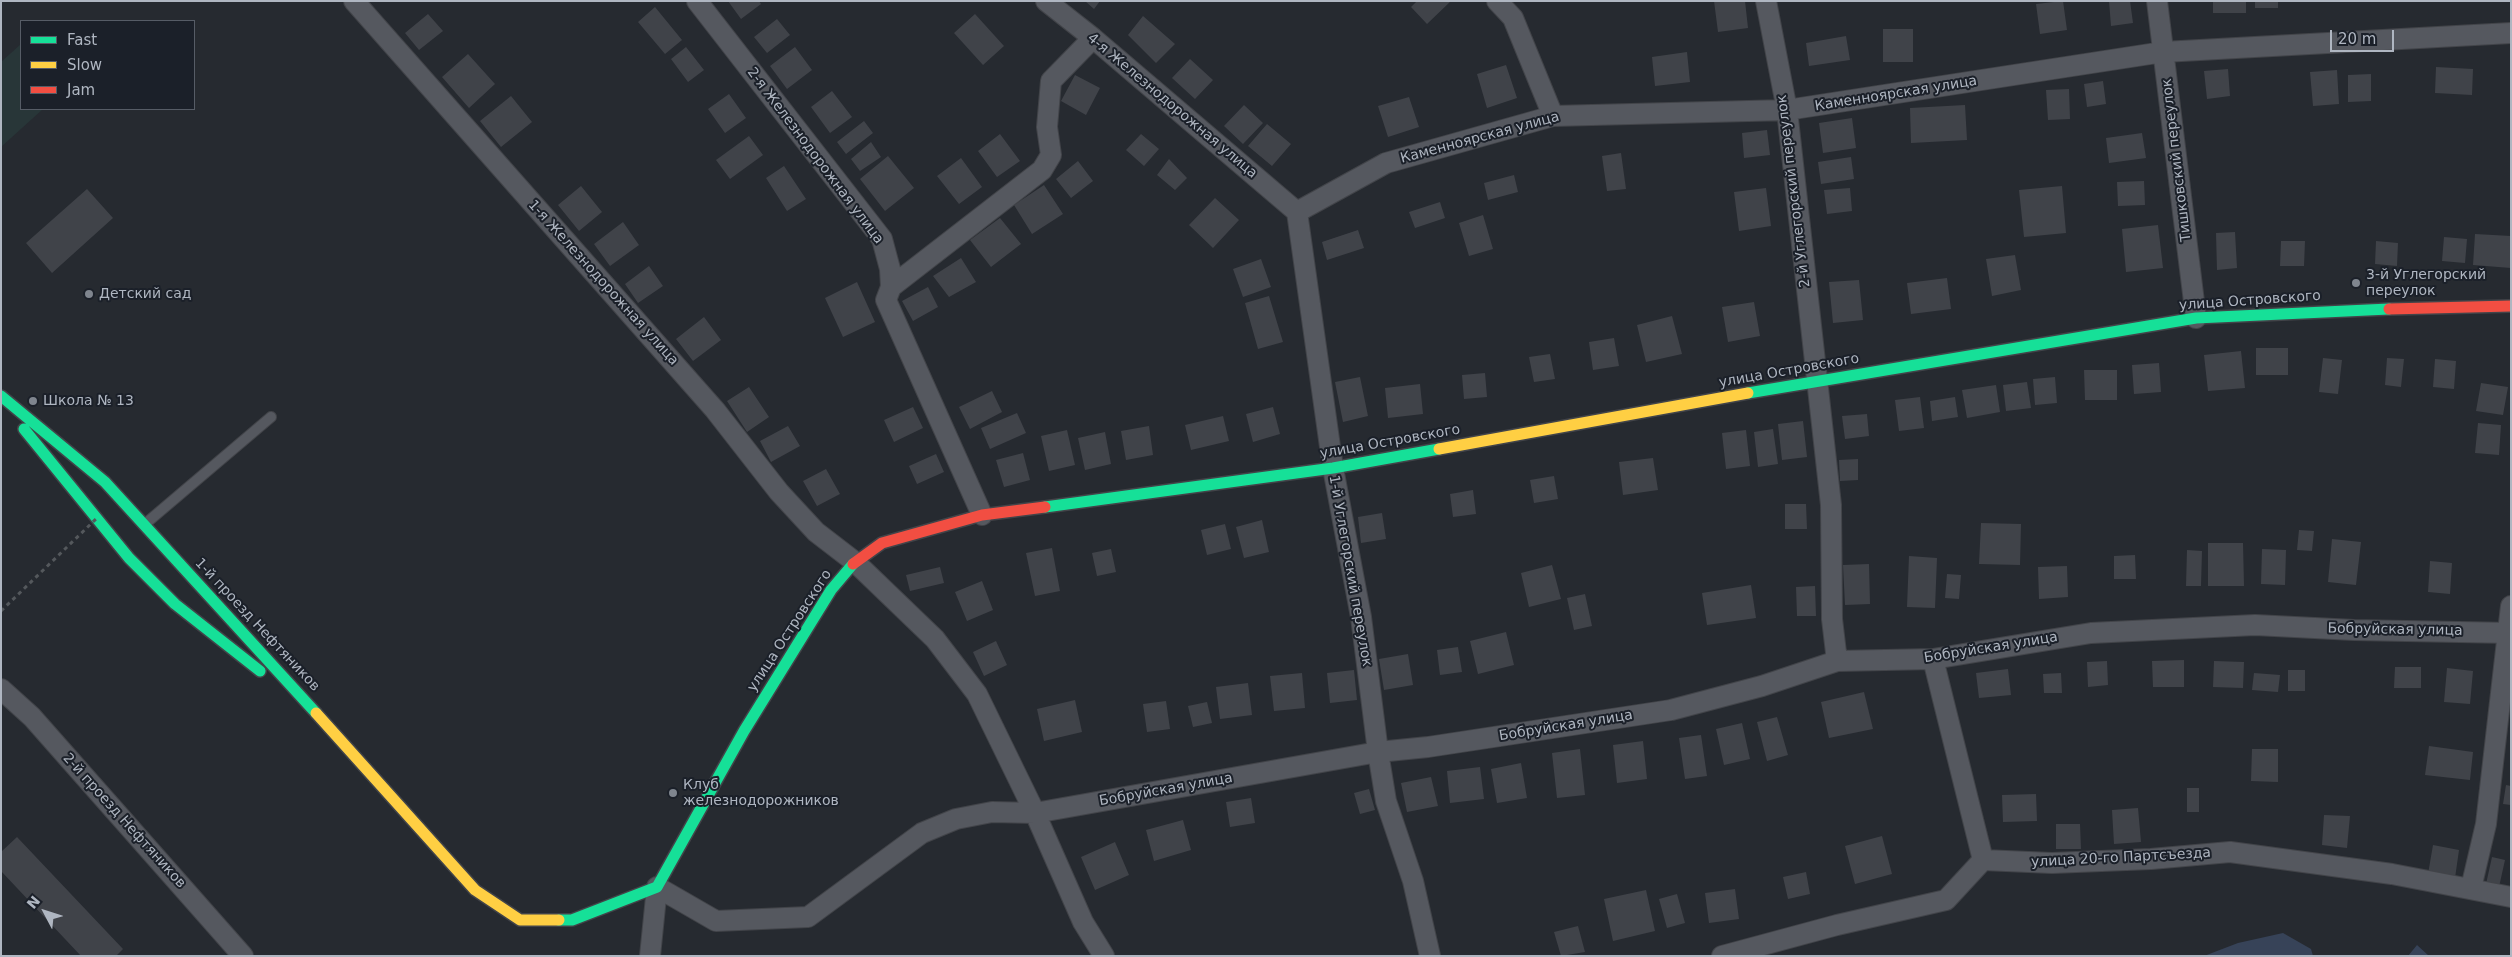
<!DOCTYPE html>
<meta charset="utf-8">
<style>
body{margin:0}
#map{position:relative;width:2512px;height:957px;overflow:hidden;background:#262a30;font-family:"DejaVu Sans",sans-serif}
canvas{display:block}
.frame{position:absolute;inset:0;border:2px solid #afb6c1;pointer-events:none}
.legend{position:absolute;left:20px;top:20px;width:175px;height:90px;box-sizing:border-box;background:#1b2029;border:1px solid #565c66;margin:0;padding:6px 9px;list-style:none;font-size:15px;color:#afb6c1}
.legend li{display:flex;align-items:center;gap:10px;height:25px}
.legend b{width:25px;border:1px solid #565c66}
.north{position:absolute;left:20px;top:887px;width:50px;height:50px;-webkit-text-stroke:4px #1b2029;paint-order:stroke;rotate:310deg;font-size:14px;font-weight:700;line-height:20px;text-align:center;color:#afb6c1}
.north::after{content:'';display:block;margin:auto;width:18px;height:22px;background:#afb6c1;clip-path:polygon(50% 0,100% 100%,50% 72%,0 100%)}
.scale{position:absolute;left:2330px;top:30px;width:64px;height:22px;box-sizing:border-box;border:2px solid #afb6c1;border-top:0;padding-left:6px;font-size:15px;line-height:18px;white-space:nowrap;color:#afb6c1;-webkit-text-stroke:4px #1b2029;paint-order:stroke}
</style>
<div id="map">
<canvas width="2512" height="957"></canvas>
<div class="frame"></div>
<ul class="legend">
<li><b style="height:6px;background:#16e098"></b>Fast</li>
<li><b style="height:6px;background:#ffcf43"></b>Slow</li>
<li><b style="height:6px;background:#f24e42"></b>Jam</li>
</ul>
<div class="north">N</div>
<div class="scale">20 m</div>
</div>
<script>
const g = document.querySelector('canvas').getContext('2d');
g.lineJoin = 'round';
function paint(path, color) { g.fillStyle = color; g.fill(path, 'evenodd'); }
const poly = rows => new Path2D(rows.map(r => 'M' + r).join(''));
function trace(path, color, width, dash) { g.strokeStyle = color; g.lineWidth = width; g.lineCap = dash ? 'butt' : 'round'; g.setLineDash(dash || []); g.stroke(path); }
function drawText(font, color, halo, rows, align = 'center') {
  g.font = font + ' "DejaVu Sans",sans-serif'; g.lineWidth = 4; g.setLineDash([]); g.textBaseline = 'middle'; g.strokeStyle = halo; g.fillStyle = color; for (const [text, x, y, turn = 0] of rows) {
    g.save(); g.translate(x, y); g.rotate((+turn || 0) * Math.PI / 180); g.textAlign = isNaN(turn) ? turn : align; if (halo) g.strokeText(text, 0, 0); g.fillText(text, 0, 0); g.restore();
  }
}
paint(poly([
 [21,44,21,109,43,109,1,147,1,62]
]), '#283638');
paint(poly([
 [2283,933,2311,949,2313,956,2204,956,2238,943],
 [2417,945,2429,956,2408,956]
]), '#374358');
paint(poly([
 [728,1,759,1,761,4,741,19],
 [1085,1,1100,1,1094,9],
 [1417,1,1451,1,1427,24,1411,7],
 [1714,1,1745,1,1748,28,1718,32],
 [2063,1,2067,30,2040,34,2036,4],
 [2109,1,2130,1,2133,23,2111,26],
 [2213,1,2246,1,2246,13,2213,13],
 [2255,1,2278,1,2278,8,2255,8],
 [655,7,682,40,665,54,638,22],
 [428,14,443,31,419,50,405,33],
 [975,14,1004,46,983,65,954,33],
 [1143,16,1175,44,1156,63,1128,35],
 [777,19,790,35,767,53,754,37],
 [1883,29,1913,29,1913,62,1883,62],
 [1846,36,1850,60,1809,66,1806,43],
 [686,47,704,70,688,82,671,59],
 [795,47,812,70,787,89,770,66],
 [1687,52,1690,82,1655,86,1652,57],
 [468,54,495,84,469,108,442,77],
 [1190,59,1213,80,1195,99,1172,78],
 [1506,65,1517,98,1487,108,1477,74],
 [2436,67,2473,69,2472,95,2435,93],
 [2228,69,2230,96,2207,99,2204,71],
 [2337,70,2339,104,2313,106,2310,72],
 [2371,74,2371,101,2348,102,2348,75],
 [1075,75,1100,88,1086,115,1061,101],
 [2103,81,2106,104,2087,107,2084,84],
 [2069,89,2070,119,2048,120,2046,90],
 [832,91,852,117,830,133,811,107],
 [729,94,746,118,725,133,708,109],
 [511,96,532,122,501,147,480,121],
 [1409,97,1419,127,1388,137,1378,106],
 [1244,105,1263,123,1243,144,1224,126],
 [1965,105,1967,140,1911,143,1910,108],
 [1852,118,1856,148,1823,153,1819,123],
 [864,121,873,133,846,154,837,142],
 [1267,124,1291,144,1272,166,1248,146],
 [1767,130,1770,155,1744,158,1742,133],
 [2142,133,2146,158,2109,163,2106,138],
 [1000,134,1020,161,997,177,978,151],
 [1141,134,1159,149,1144,166,1126,150],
 [749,136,763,155,730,179,716,160],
 [871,142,881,157,860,171,851,159],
 [1621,153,1626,189,1607,191,1602,156],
 [888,156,914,188,885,211,860,179],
 [1851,157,1854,179,1821,184,1818,162],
 [961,158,982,187,959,204,937,176],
 [1169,159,1187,178,1175,190,1157,175],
 [1078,161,1093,181,1071,198,1056,179],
 [784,166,806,199,787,211,766,178],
 [1514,175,1518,192,1488,200,1484,183],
 [2144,181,2145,205,2118,206,2117,182],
 [1044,185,1063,214,1032,234,1014,205],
 [581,186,602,212,579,231,558,205],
 [2062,186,2066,233,2024,237,2019,190],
 [1766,188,1771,226,1739,231,1734,192],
 [1850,188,1852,211,1827,214,1824,190],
 [87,189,113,218,52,273,26,243],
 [1215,198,1239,220,1213,248,1189,225],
 [1440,202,1445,218,1415,228,1409,212],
 [1483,215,1493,249,1469,256,1459,223],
 [1000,218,1021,244,991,267,970,240],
 [623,222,639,245,610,266,594,244],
 [2158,225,2163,268,2126,272,2122,229],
 [1358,230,1364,248,1327,260,1322,242],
 [2235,232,2237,268,2217,270,2216,233],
 [2475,234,2511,236,2511,268,2473,265],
 [2444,237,2467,239,2465,263,2442,261],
 [2281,241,2305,241,2304,266,2280,266],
 [2376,241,2398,243,2397,266,2375,264],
 [2015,255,2021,290,1992,296,1986,259],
 [961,258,976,282,949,297,933,276],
 [1261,259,1271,287,1243,297,1233,269],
 [649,266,663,286,638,303,625,284],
 [1947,278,1951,309,1911,314,1907,283],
 [1859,280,1863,320,1833,323,1829,282],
 [857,282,875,322,843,337,825,298],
 [928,287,938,307,913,321,902,301],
 [1269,296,1283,342,1258,349,1245,303],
 [1754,302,1760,336,1728,342,1722,307],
 [1672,316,1682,354,1646,362,1637,325],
 [704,317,721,340,693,361,676,339],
 [1614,338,1619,366,1593,370,1589,342],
 [2256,348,2288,348,2288,375,2256,375],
 [2241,351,2245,388,2208,391,2204,355],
 [1550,354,1555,379,1534,382,1529,357],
 [2323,358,2342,360,2338,394,2319,392],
 [2387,358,2404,359,2401,387,2385,385],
 [2435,359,2456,361,2454,389,2433,387],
 [2159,363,2161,392,2134,394,2132,365],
 [2084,370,2117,370,2117,400,2085,400],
 [1485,373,1487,397,1464,399,1462,375],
 [1360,377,1368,416,1343,422,1335,382],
 [2055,377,2057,403,2035,405,2033,379],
 [2027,382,2031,408,2006,411,2003,385],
 [2481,383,2508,387,2503,415,2476,411],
 [1420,384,1423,414,1388,418,1385,388],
 [1996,385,2000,412,1967,418,1962,390],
 [749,387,769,417,747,432,727,401],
 [992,391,1002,412,970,429,959,407],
 [1920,397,1924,428,1899,431,1895,400],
 [1955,397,1958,417,1932,421,1930,401],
 [913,407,923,428,894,442,884,420],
 [1273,407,1280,434,1253,442,1246,414],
 [1017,413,1026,433,990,449,981,428],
 [1867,414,1869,436,1845,439,1842,416],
 [1223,416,1229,441,1191,450,1185,425],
 [1803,421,1807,457,1782,460,1778,424],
 [2478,423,2501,425,2499,455,2475,453],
 [788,426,800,446,771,462,760,441],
 [1149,426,1153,455,1126,460,1121,431],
 [1773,429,1778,464,1758,467,1754,432],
 [1067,430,1075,465,1049,471,1041,436],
 [1746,430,1750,466,1726,469,1722,433],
 [1105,432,1111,464,1085,470,1078,438],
 [1023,453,1030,480,1004,487,996,460],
 [936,454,944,472,917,484,909,466],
 [1653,458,1658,490,1623,495,1619,462],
 [1858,459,1858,480,1840,481,1839,460],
 [826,469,840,494,817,506,803,481],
 [1554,476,1558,499,1534,503,1530,480],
 [1473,490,1476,514,1453,517,1450,494],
 [1785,504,1806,504,1807,529,1785,529],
 [1382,513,1386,539,1361,543,1358,517],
 [1262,520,1269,552,1244,558,1236,527],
 [1981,523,2021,524,2020,565,1979,564],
 [1225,524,1231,549,1207,555,1201,530],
 [2299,530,2314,531,2312,551,2297,550],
 [2332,539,2361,542,2356,585,2328,582],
 [2208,543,2243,543,2244,586,2208,586],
 [1052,548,1060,591,1035,596,1026,553],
 [1111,549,1116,572,1097,576,1092,553],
 [2262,549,2286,550,2285,585,2261,584],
 [2187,550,2202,551,2201,586,2186,586],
 [2135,555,2136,579,2114,579,2114,556],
 [1909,556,1937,558,1935,608,1907,607],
 [2430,561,2452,563,2450,594,2428,592],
 [1869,564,1870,604,1845,605,1843,565],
 [1552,565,1561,599,1529,607,1521,573],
 [2067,566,2068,597,2039,599,2038,567],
 [940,567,944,583,910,591,906,575],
 [1947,574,1961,575,1959,599,1945,598],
 [982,581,993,610,967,621,955,592],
 [1751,585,1756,618,1707,625,1702,593],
 [1815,586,1816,616,1797,616,1796,587],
 [1585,594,1592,626,1574,630,1567,598],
 [1506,632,1514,665,1478,674,1470,641],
 [996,641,1007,665,984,676,973,652],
 [1458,647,1462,672,1440,675,1437,650],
 [1408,654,1413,685,1384,690,1379,659],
 [2184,660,2184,687,2153,687,2152,661],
 [2107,661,2108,685,2088,687,2087,662],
 [2214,661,2244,662,2243,688,2213,687],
 [2395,667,2421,667,2421,688,2394,688],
 [2447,668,2473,671,2470,704,2444,702],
 [2008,669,2011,695,1979,698,1976,673],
 [1354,670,1357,700,1330,703,1327,673],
 [2288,670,2305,670,2305,691,2288,691],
 [1302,673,1305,708,1274,711,1270,676],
 [2061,673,2062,693,2044,693,2043,674],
 [2254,673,2280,675,2278,692,2252,690],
 [1248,683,1252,715,1220,719,1216,687],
 [1864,692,1873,729,1829,738,1821,702],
 [1075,700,1082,732,1044,741,1037,709],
 [1166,701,1170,729,1147,732,1143,704],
 [1207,702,1212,723,1193,727,1188,706],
 [1777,717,1788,755,1767,761,1757,722],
 [1742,723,1750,759,1724,765,1716,729],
 [1701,735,1707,776,1685,779,1679,738],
 [1643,741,1647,779,1617,783,1613,745],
 [2429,746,2473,752,2470,780,2425,775],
 [1580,749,1585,795,1557,798,1552,753],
 [2252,749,2278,749,2278,782,2251,781],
 [1521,763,1527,798,1497,803,1491,769],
 [1480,767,1484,799,1450,803,1447,771],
 [1431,777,1438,806,1407,812,1401,783],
 [2506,785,2511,786,2511,805,2503,804],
 [2187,788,2199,788,2199,812,2187,812],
 [1369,789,1375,810,1360,814,1354,793],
 [2036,794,2037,821,2003,822,2002,795],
 [1251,798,1255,823,1230,827,1226,802],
 [2138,808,2141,842,2114,844,2112,810],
 [2324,815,2350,816,2347,848,2322,845],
 [1183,820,1191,850,1154,861,1146,830],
 [2056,824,2080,824,2081,849,2056,849],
 [1882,836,1892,874,1855,884,1845,846],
 [17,837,123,949,116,956,81,956,1,871,1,852],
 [1115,842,1129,875,1095,890,1081,857],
 [2433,845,2459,850,2455,878,2428,874],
 [2492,857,2505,860,2499,887,2486,884],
 [1806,872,1810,894,1788,899,1783,877],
 [1735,889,1739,919,1709,923,1705,893],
 [1646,890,1655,931,1613,941,1604,899],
 [1677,894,1685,923,1667,928,1659,899],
 [1578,926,1585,952,1561,956,1554,932]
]), '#404349');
const lane = poly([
 [145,524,271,417]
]);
const street = poly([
 [354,1,715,410,779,492,816,532,855,562,935,639,977,694,1035,813,1083,922,1104,956],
 [697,1,882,239,890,269,891,287,886,300,982,515],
 [1046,1,1093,38,1297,212],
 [1497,1,1513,18,1553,116],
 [1766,1,1787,110,1831,505,1832,619,1837,661],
 [2157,1,2196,318],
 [1297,212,1386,163,1553,116,1787,110,2163,52,2511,33],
 [1297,212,1333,468,1361,617,1378,752,1386,801,1413,881,1430,956],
 [891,287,1042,170,1051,155,1047,127,1051,81,1093,38],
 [1933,659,1983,860],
 [1,689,32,717,243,956],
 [2471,888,2486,824,2511,606],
 [650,956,657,887,716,921,808,917,922,833,956,819,992,812,1035,813,1378,752,1428,747,1671,710,1762,686,1837,661,1933,659,2091,633,2255,625,2354,630,2511,633],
 [1722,956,1837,925,1946,900,1983,860,2052,863,2151,859,2230,852,2392,874,2511,897]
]);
const fast = poly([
 [1748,393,2196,318,2389,309],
 [1,396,105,482,316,713],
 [24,429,129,558,175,604,260,671],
 [1045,507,1333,468,1439,449],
 [559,920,572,920,657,887,744,731,831,590,853,564]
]);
const slow = poly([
 [1439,449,1748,393],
 [316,713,475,890,520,920,559,920]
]);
const jam = poly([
 [2389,309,2511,306],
 [853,564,882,543,982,515,1045,507]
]);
trace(lane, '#424449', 12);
trace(street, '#424449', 22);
trace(fast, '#424449', 14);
trace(slow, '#424449', 14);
trace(jam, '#424449', 14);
trace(lane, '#55585f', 10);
trace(street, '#55585f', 20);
trace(fast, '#16e098', 11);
trace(slow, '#ffcf43', 11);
trace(jam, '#f24e42', 11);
trace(poly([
 [1,611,98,517]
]), '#54585c', 3, [4, 4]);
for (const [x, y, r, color] of [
 [2356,283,5,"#7f858e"],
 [89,294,5,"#7f858e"],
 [33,401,5,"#7f858e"],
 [673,793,5,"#7f858e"]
]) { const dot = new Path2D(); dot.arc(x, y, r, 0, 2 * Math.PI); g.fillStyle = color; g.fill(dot); trace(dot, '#1b2029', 2); }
drawText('14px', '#afb6c1', '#1b2029', [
 ["Каменноярская улица",1896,94,-9],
 ["4-я Железнодорожная улица",1172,106,40],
 ["Каменноярская улица",1480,138,-15],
 ["2-я Железнодорожная улица",815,156,53],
 ["Тишковский переулок",2177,160,-97],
 ["2-й Углегорский переулок",1794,191,-97],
 ["1-я Железнодорожная улица",603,283,48],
 ["улица Островского",2250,301,-4],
 ["улица Островского",1789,371,-10],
 ["улица Островского",1390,442,-10],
 ["1-й Углегорский переулок",1350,571,80],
 ["1-й проезд Нефтяников",257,625,47],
 ["Бобруйская улица",2395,630,1],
 ["улица Островского",790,631,-57],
 ["Бобруйская улица",1991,648,-9],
 ["Бобруйская улица",1566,726,-9],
 ["Бобруйская улица",1166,790,-10],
 ["2-й проезд Нефтяников",124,821,48],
 ["улица 20-го Партсъезда",2121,858,-3]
]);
drawText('14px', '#afb6c1', '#1b2029', [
 ["3-й Углегорский",2366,275],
 ["переулок",2366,291],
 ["Детский сад",99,294],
 ["Школа № 13",43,401],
 ["Клуб",683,785],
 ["железнодорожников",683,801]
], 'left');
</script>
